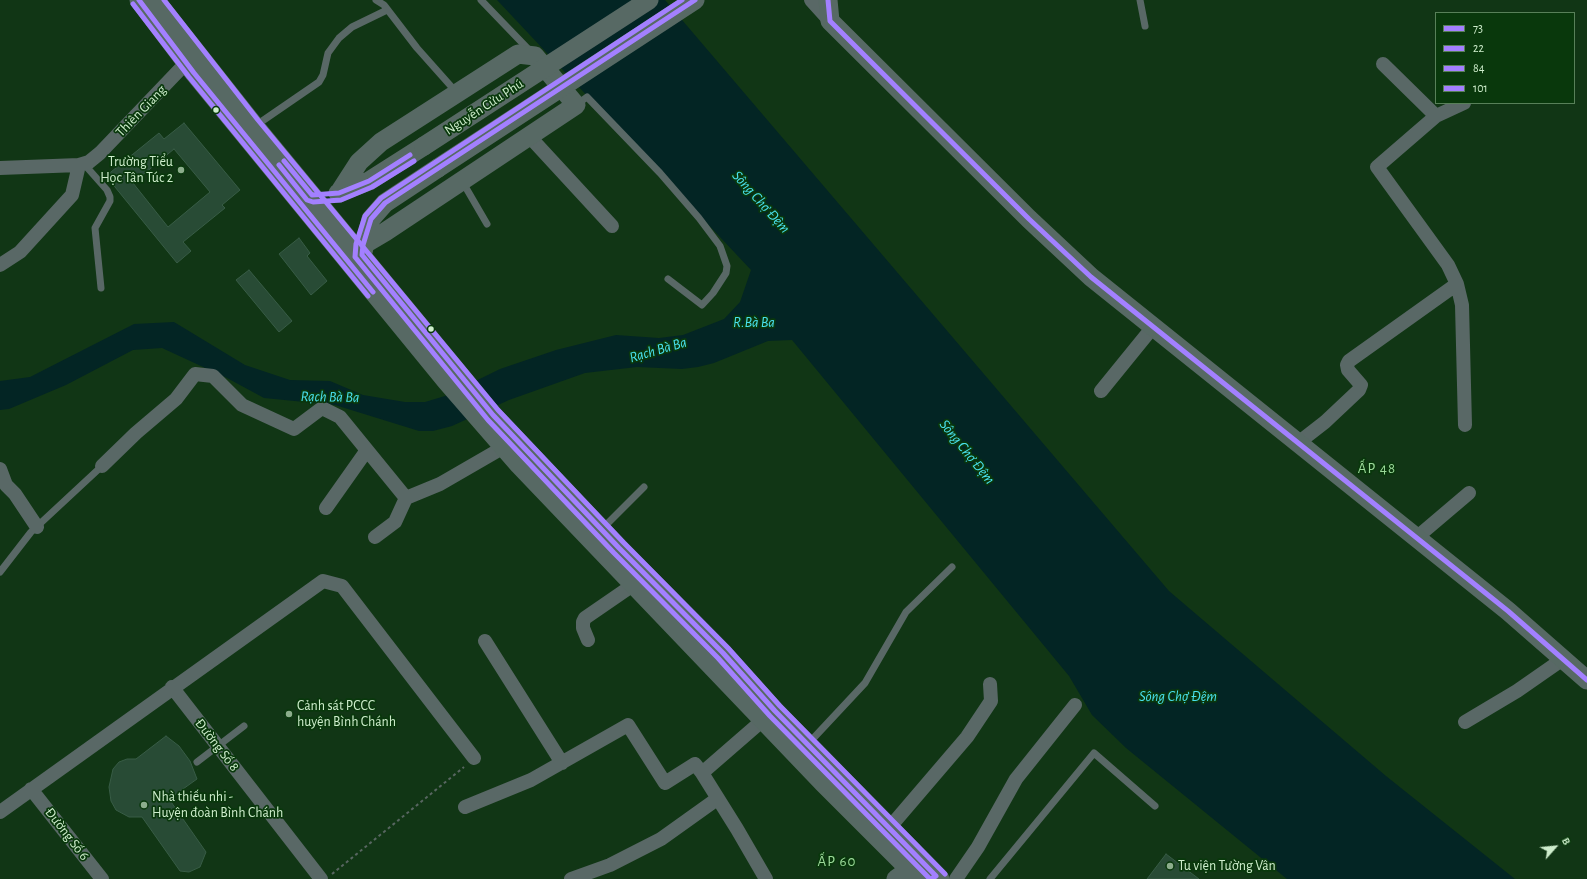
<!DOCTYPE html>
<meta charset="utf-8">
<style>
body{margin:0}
#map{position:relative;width:1587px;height:879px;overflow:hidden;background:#113615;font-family:"Alegreya Sans",sans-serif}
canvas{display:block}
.legend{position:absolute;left:1435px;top:12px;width:140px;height:92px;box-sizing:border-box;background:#09380c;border:1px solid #588059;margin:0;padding:5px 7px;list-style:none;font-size:12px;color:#ceedcc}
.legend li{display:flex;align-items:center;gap:8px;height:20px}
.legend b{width:20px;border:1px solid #588059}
.north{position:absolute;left:1535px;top:827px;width:40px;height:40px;-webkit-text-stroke:3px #09380c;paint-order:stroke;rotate:63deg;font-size:11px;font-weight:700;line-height:16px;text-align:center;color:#ceedcc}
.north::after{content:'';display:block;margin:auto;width:14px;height:18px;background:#ceedcc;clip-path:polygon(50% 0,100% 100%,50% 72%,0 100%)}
</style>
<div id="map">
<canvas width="1587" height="879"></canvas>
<ul class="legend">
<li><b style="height:5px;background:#a380ff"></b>73</li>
<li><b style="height:5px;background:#a380ff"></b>22</li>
<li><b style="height:5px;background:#a380ff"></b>84</li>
<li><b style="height:5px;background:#a380ff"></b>101</li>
</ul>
<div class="north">B</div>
</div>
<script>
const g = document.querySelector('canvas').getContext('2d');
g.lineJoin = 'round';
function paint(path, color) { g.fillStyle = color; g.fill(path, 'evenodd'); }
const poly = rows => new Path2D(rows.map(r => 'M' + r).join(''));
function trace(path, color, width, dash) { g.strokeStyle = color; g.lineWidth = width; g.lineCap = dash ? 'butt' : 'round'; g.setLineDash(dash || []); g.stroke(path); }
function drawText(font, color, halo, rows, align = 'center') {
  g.font = font + ' "Alegreya Sans",sans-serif'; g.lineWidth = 3.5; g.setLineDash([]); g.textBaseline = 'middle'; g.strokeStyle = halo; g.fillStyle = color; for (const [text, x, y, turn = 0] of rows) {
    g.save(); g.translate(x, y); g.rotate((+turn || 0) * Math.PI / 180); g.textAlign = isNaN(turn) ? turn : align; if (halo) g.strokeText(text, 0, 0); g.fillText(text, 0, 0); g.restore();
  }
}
paint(poly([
 [497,0,665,0,1169,591,1386,776,1515,879,1287,879,1126,748,1092,715,1069,676,792,340,768,341,714,363,698,367,682,369,637,367,585,373,509,400,452,426,433,431,419,431,335,405,264,398,227,378,162,348,133,350,66,385,9,409,0,410,0,381,30,377,134,324,174,322,245,365,290,380,330,381,363,395,405,402,425,402,445,396,500,369,556,350,616,335,659,338,683,335,724,319,740,302,751,270]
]), '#032524');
const building = poly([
 [184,123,240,190,222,205,225,208,183,242,191,251,177,263,106,176,159,133,164,139,184,123],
 [174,149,210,192,168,227,133,183,174,149],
 [299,238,310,253,307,256,327,281,311,295,279,254,299,238],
 [249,270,292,321,279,332,236,280,249,270],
 [166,736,179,746,190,761,197,779,169,799,206,852,200,867,189,872,180,871,142,817,129,817,116,810,111,801,109,787,113,769,119,762,127,759,136,759,166,736],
 [1166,854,1199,879,1147,879,1166,854]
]);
paint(building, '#284b35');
trace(building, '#385c46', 1);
trace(poly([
 [332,874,464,767]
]), '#586661', 2, [3, 3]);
trace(poly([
 [376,0,384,5,417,48,457,93],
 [481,0,531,52],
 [1140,0,1145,26],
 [576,105,587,97,660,173,699,218,720,246,727,266,726,273,713,293,702,305,668,279],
 [255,126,319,82,323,75,328,53,339,38,352,27,387,10],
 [84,164,107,190,110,197,110,201,95,228,101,288],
 [462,181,487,224],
 [602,529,644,487],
 [0,572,31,532,102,466],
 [808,744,865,683,906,612,952,567],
 [197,762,244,726],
 [990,879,1094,753,1155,806]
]), '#596866', 7);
trace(poly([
 [811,0,830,21],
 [1383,64,1436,116],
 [1464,103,1436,116,1377,167,1448,265,1457,284,1462,305,1465,425],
 [529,136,612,226],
 [0,168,79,165,89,162,100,153,186,63],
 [0,265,20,252,72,195,79,165],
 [1101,391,1153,327],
 [1298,443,1325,422,1359,390,1361,385,1348,370,1347,365,1349,361,1457,284],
 [102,466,136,433,176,399,195,374,213,376,242,405,294,429,322,408,340,417,406,498],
 [0,469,6,485,15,494,37,527],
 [326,508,367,450],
 [375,537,395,522,406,498,440,484,504,447],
 [1416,538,1469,493],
 [588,640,583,628,583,622,585,618,633,585],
 [485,641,562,763],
 [172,687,321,879],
 [763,720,702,773,737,829,766,879],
 [1465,722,1517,691,1563,659],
 [31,789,102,879],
 [465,807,531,780,628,725,665,783,695,764,702,773],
 [0,812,323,581,342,586,474,758],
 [890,827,967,737,991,701,990,684],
 [571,879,610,865,661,839,717,799],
 [956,879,978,847,1016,779,1075,705]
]), '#596866', 14);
trace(poly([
 [139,0,194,73,280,178,446,381,519,465,822,782,919,879],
 [155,0,253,124,493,415,619,548,723,653,775,711,940,879],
 [828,0,830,21,1029,219,1091,277,1508,611,1587,680],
 [338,193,369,181,424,146],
 [339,193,359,162,381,142,518,54,535,56,576,105,385,232,363,245],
 [363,252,371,219,385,203,438,168],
 [896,879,910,869]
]), '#576964', 19);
trace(poly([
 [424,146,649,0],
 [438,168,695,0]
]), '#576964', 19);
trace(poly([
 [139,0,194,73,373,292],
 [695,0,385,203,371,219,363,245,362,255,493,415,619,548,723,653,775,711,936,876,931,879],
 [284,161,312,195,339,193,369,181,410,155]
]), '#a380ff', 5);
trace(poly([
 [682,0,381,198,365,216,356,244,355,257,488,420,614,553,718,658,770,716,930,879],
 [133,4,189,77,368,296],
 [279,165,307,200,313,202,341,200,372,187,414,161]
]), '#a380ff', 5);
trace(poly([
 [164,0,258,120,498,410,624,543,728,648,780,706,945,874]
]), '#a380ff', 5);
trace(poly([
 [828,0,830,21,1029,219,1091,277,1508,611,1587,680]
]), '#a380ff', 5);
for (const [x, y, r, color] of [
 [216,110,3.5,"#ceedcc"],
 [181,170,4,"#8cad8c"],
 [431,329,3.5,"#ceedcc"],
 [289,714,4,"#8cad8c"],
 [144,805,4,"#8cad8c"],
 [1170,866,4,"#8cad8c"]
]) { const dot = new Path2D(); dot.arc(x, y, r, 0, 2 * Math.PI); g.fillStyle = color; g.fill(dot); trace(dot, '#09380c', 1.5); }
drawText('14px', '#ceedcc', '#09380c', [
 ["Nguyễn Cửu Phú",484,107,-33],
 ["Thiên Giang",141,111,-46],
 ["Đường Số 8",217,745,52],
 ["Đường Số 6",67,834,52]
]);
drawText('14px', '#ceedcc', '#09380c', [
 ["Trường Tiểu",173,162,"right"],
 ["Học Tân Túc 2",173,178,"right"],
 ["Cảnh sát PCCC",297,706],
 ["huyện Bình Chánh",297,722],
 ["Nhà thiếu nhi -",152,797],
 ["Huyện đoàn Bình Chánh",152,813],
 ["Tu viện Tường Vân",1178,866]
], 'left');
drawText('italic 15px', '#49e0ed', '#09380c', [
 ["Sông Chợ Đệm",761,202,48],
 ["R.Bà Ba",754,322],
 ["Rạch Bà Ba",658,350,-16],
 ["Rạch Bà Ba",330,397,1],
 ["Sông Chợ Đệm",967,452,51],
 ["Sông Chợ Đệm",1178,696]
]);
g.letterSpacing = '1px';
drawText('15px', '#9bd999', '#09380c', [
 ["ẤP 48",1377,468],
 ["ẤP 60",837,861]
]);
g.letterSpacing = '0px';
</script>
